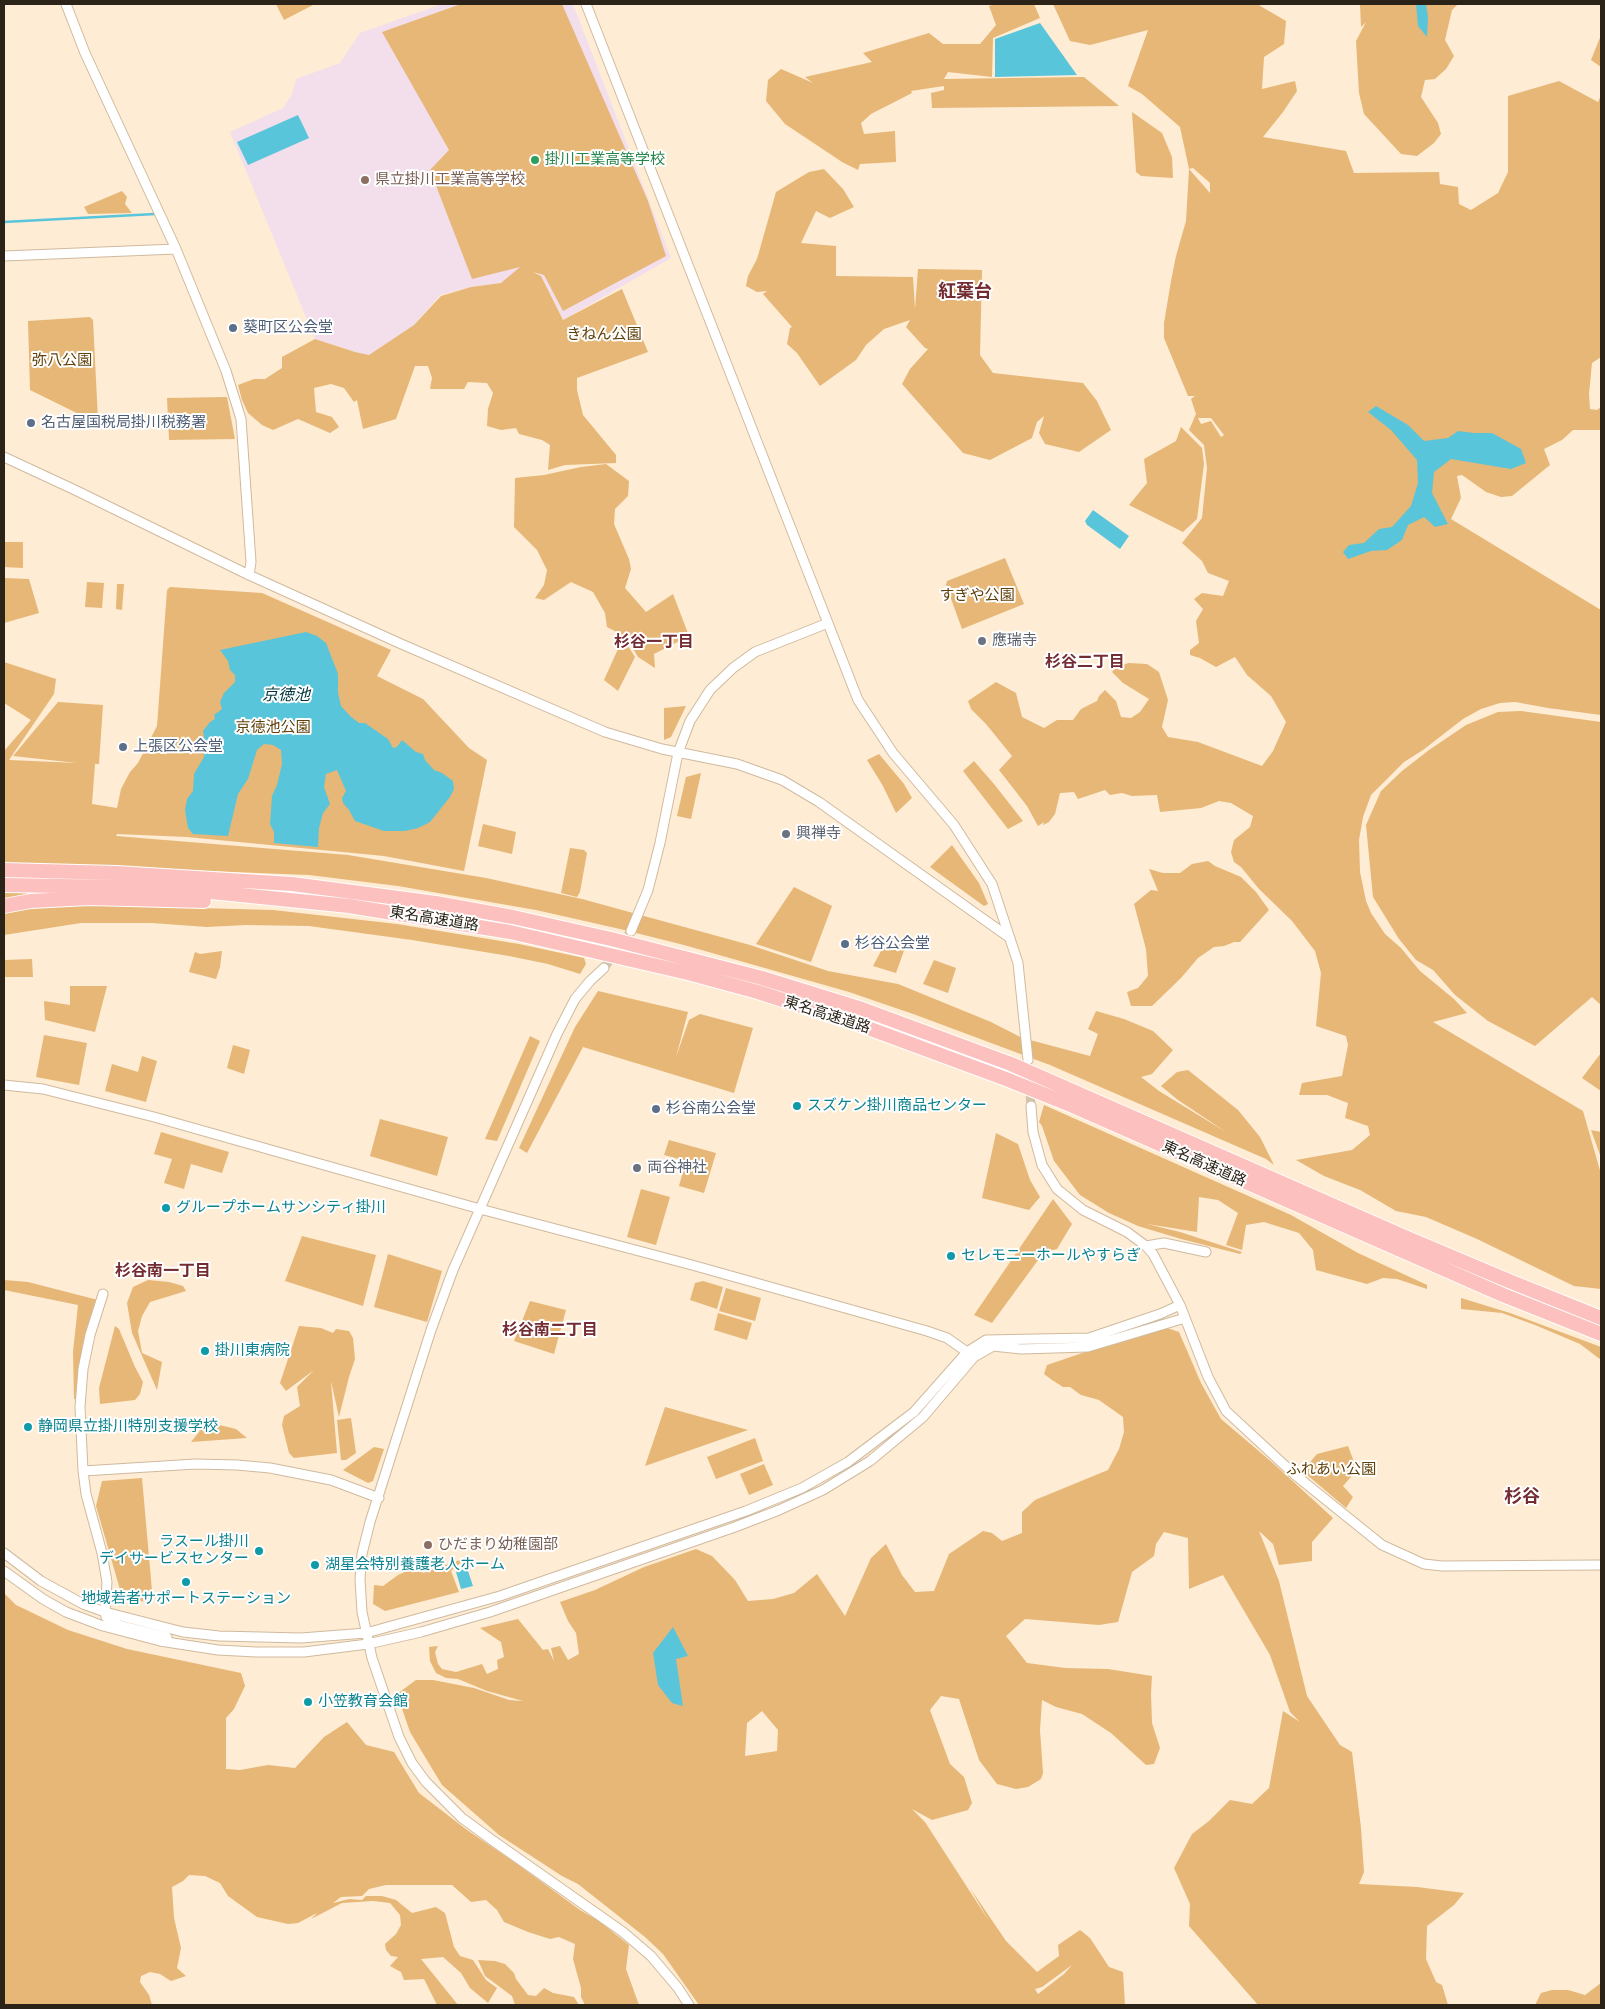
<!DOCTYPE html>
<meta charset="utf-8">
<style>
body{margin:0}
#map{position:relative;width:1605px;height:2009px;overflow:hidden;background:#feecd4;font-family:"Noto Sans",sans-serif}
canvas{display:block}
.frame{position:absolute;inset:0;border:5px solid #2b2318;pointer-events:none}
</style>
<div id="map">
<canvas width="1605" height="2009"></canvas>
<div class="frame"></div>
</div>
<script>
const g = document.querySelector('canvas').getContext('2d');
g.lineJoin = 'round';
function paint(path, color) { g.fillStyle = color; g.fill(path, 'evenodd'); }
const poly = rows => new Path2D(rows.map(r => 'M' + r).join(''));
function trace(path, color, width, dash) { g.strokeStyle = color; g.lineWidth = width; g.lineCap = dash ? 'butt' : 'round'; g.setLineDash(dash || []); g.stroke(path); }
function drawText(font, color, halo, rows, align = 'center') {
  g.font = font + ' "Noto Sans","Noto Sans JP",sans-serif'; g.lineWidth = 4; g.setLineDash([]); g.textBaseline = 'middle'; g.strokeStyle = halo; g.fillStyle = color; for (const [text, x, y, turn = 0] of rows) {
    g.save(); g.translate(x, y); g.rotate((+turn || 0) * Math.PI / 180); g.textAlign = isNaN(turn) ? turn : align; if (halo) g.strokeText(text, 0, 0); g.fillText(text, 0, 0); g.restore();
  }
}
paint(poly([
 [442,4,573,4,671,258,563,320,541,276,530,269,501,283,471,287,440,295,414,325,369,355,358,353,315,339,230,132,283,108,292,94,296,79,340,63,360,33]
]), '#f3deec');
paint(poly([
 [276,4,315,4,284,20],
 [461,4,562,4,648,201,666,256,563,311,544,275,533,272,541,276,563,320,622,289,648,352,577,378,577,390,583,415,616,455,616,463,565,465,548,470,550,445,542,440,519,434,516,428,501,430,487,426,488,409,493,393,487,383,468,382,464,389,430,389,432,378,428,366,415,366,396,419,363,429,357,400,354,402,344,388,331,384,314,388,316,412,332,417,339,427,330,433,298,419,273,430,262,425,248,413,242,400,238,385,254,379,265,379,282,368,282,357,315,339,355,352,369,355,414,325,441,296,471,287,501,283,520,267,472,279,430,170,449,150,382,32],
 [995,4,1034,4,1040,18,993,38,992,77,948,72,944,79,1084,77,1119,106,932,108,931,93,944,90,944,86,911,91,912,93,871,114,861,123,864,134,895,131,896,162,860,164,858,170,842,162,785,124,766,101,768,80,781,69,813,83,805,77,872,62,863,53,929,33,943,44,980,44,996,25,989,6],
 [1053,4,1257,4,1286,21,1284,44,1264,57,1262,89,1295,81,1297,91,1283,112,1263,137,1346,151,1354,173,1439,172,1440,184,1458,187,1459,204,1471,210,1498,193,1508,172,1508,96,1559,81,1598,102,1601,95,1601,357,1592,363,1589,394,1590,409,1597,410,1601,407,1601,430,1573,430,1562,440,1544,449,1550,465,1512,496,1501,497,1486,492,1462,475,1457,476,1461,498,1451,519,1601,610,1601,715,1548,708,1515,702,1500,703,1481,709,1463,719,1423,750,1404,762,1371,795,1363,817,1359,840,1360,872,1366,901,1371,913,1385,934,1401,948,1420,971,1454,999,1467,1013,1433,1022,1583,1111,1601,1174,1601,1289,1574,1286,1477,1239,1426,1217,1396,1211,1360,1190,1324,1176,1296,1160,1352,1150,1370,1135,1368,1126,1345,1118,1348,1103,1327,1095,1299,1095,1302,1083,1342,1076,1348,1045,1346,1036,1316,1026,1321,973,1315,951,1292,921,1259,889,1241,867,1234,862,1231,852,1234,840,1250,827,1253,816,1231,803,1219,801,1201,808,1160,812,1157,795,1132,796,1122,793,1110,795,1105,790,1078,799,1074,792,1060,793,1055,814,1049,822,1043,825,1044,822,1038,826,1027,806,999,770,1012,756,986,724,971,709,968,701,996,682,1016,693,1022,717,1044,728,1057,720,1073,720,1081,709,1097,701,1099,696,1105,690,1116,701,1121,717,1131,718,1140,712,1149,699,1123,683,1112,672,1117,666,1129,663,1147,664,1159,672,1168,700,1162,727,1168,737,1198,742,1262,766,1273,751,1286,722,1271,696,1247,675,1235,657,1216,667,1200,658,1190,655,1190,650,1199,643,1196,621,1203,609,1194,599,1202,593,1223,596,1229,581,1208,573,1202,561,1182,543,1202,518,1207,468,1204,445,1189,430,1196,414,1191,399,1195,396,1188,396,1164,338,1164,323,1171,281,1176,256,1186,221,1189,169,1180,127,1142,94,1128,86,1148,30,1090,45,1070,41],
 [1193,168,1210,183,1210,193,1189,169],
 [1198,418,1211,418,1224,435,1221,437,1211,421,1201,424],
 [1360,4,1458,4,1452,10,1445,40,1454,56,1446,69,1435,79,1425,80,1421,97,1438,123,1441,134,1434,143,1417,156,1401,154,1364,114,1359,93,1356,41,1366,22,1361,27],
 [1601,35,1601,67,1591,60],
 [1132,112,1162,133,1172,157,1173,178,1141,176,1136,172],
 [824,169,843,189,854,207,830,218,816,211,801,243,836,246,836,276,913,277,915,309,918,269,982,270,980,355,993,373,1083,383,1097,401,1111,430,1079,452,1045,444,1039,433,1044,416,1037,422,1032,438,990,460,963,453,902,384,910,369,928,349,925,348,906,327,910,320,884,329,866,345,856,360,820,386,797,353,787,344,790,328,792,327,763,294,767,291,757,292,746,286,748,276,757,259,776,192,809,172],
 [122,191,127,197,125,204,132,213,88,214,84,207],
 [90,317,93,320,98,420,95,422,30,390,28,321],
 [227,397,235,439,169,440,167,398],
 [1181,427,1202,448,1204,464,1197,519,1183,532,1129,505,1147,483,1144,459,1176,441],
 [606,464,629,481,628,496,615,509,614,524,629,559,631,569,625,588,646,612,673,594,689,636,654,654,655,668,638,657,626,637,607,627,605,613,593,592,571,582,544,600,535,598,544,585,547,570,537,550,514,527,515,478,544,475,581,467],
 [4,542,23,542,23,568,4,567],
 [1005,558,1024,604,962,629,946,585,947,581],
 [4,578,29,579,39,613,4,623],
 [87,582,104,583,102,608,85,607],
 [117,584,124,584,122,610,116,609],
 [170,587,262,593,391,650,377,676,423,699,469,748,487,760,464,871,384,856,187,837,117,834,116,836,348,855,486,878,582,899,750,945,828,971,898,984,991,1022,1032,1043,1030,1040,1090,1056,1098,1034,1088,1029,1096,1011,1124,1019,1153,1031,1173,1050,1152,1074,1141,1077,1159,1091,1226,1132,1178,1100,1161,1086,1177,1072,1188,1070,1238,1110,1260,1137,1274,1165,1266,1159,1050,1065,916,1015,849,992,684,945,620,929,536,910,398,886,309,875,4,863,4,751,31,720,4,703,4,662,56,679,54,694,9,760,77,763,13,756,58,702,103,705,99,764,95,764,92,804,117,808,121,789,130,772,138,763,157,726,167,590],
 [623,638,635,657,618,691,604,680],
 [686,706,671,737,664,740,664,708],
 [1521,711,1601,722,1601,1005,1592,997,1535,1046,1488,1021,1455,995,1433,970,1416,960,1399,939,1373,897,1366,825,1381,791,1402,771,1429,750,1466,725,1498,712],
 [879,754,904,784,912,798,896,813,883,786,867,760],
 [974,761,994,784,1023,821,1008,829,963,771],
 [701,773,691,819,677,816,686,777],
 [483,824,516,832,512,854,478,846],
 [952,845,979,883,988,904,984,906,930,867],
 [570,848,584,850,587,853,580,892,577,897,561,893],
 [1208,861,1215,866,1241,877,1256,892,1269,910,1240,942,1234,942,1224,946,1214,947,1198,958,1181,978,1152,1006,1131,1006,1127,992,1138,988,1148,976,1146,949,1134,904,1151,890,1158,891,1149,869,1163,873,1180,873,1192,864],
 [794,887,832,906,811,962,756,944],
 [4,892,39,892,41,908,85,905,273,910,397,924,519,944,584,958,586,964,580,974,548,964,509,956,412,940,309,926,246,925,207,927,152,923,81,923,4,935],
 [889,936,906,945,896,973,873,966],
 [222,951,220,967,216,979,189,972,195,952,200,954],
 [32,959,33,977,4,977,4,960],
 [934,960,956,968,948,993,923,984],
 [70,986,107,986,95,1032,45,1020,44,1001,70,1005],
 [598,991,688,1012,676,1057,689,1020,700,1014,753,1028,734,1093,583,1047,527,1153,519,1148,575,1027],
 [44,1035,87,1043,79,1085,36,1077],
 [530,1036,540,1041,497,1141,485,1139],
 [233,1045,250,1050,244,1074,227,1068],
 [1601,1053,1601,1091,1582,1078],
 [142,1056,157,1061,146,1102,105,1091,112,1064,138,1072],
 [1044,1105,1291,1215,1358,1253,1427,1285,1427,1289,1397,1279,1383,1278,1367,1284,1316,1270,1313,1250,1299,1233,1264,1222,1246,1225,1242,1250,1226,1245,1238,1213,1218,1200,1199,1197,1197,1232,1147,1224,1180,1232,1242,1252,1240,1254,1181,1239,1138,1226,1109,1213,1080,1195,1054,1161,1042,1126,1039,1122],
 [380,1119,448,1137,437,1176,370,1156],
 [1591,1130,1601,1132,1601,1159,1600,1155],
 [161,1132,229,1152,222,1173,191,1164,184,1189,164,1183,172,1159,154,1154],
 [996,1133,1018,1144,1030,1180,1040,1197,1029,1210,982,1198],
 [669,1140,716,1153,704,1193,679,1186,686,1161,664,1155],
 [641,1189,670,1197,656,1245,627,1237],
 [1053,1199,1072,1224,1057,1249,1044,1252,992,1323,974,1315],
 [302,1236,376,1255,363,1306,285,1281],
 [388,1254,442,1271,427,1322,374,1307],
 [4,1280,28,1282,98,1300,78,1399,74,1399,73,1352,78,1305,4,1290],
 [148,1280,169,1282,183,1286,186,1291,150,1302,142,1316,138,1331,142,1353,162,1362,157,1390,132,1333,127,1303,133,1287],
 [703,1281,723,1287,717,1309,690,1300,695,1283],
 [726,1288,761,1298,755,1321,719,1311],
 [1461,1298,1510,1313,1601,1347,1601,1360,1580,1344,1535,1325,1502,1313,1461,1309],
 [530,1301,566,1310,554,1354,514,1341],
 [718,1313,752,1323,747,1340,714,1330],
 [115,1326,119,1329,135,1367,143,1382,140,1394,135,1400,100,1404,99,1388],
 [299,1326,321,1328,333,1333,336,1329,349,1331,353,1338,355,1359,349,1377,339,1417,331,1381,337,1453,294,1458,289,1453,282,1425,284,1416,300,1406,297,1387,314,1370,286,1391,280,1383],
 [1167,1328,1179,1332,1201,1383,1221,1419,1274,1464,1333,1518,1312,1542,1312,1561,1279,1565,1273,1544,1259,1531,1279,1581,1307,1696,1340,1745,1352,1752,1361,1828,1364,1872,1359,1884,1417,1887,1464,1893,1454,1905,1427,1926,1426,1959,1436,1982,1442,1985,1448,2005,1258,2005,1189,1926,1190,1904,1174,1868,1192,1834,1209,1821,1230,1800,1252,1804,1269,1788,1283,1711,1300,1722,1290,1712,1270,1655,1223,1575,1189,1589,1188,1538,1164,1532,1156,1544,1154,1556,1132,1572,1118,1622,1099,1625,1025,1619,1006,1636,1027,1663,1065,1668,1108,1669,1152,1676,1151,1694,1152,1723,1160,1748,1154,1764,1146,1765,1111,1733,1082,1714,1056,1707,1042,1700,1040,1730,1043,1773,1041,1779,1028,1787,1016,1789,997,1784,979,1760,959,1699,941,1696,930,1710,950,1764,964,1777,972,1803,968,1810,932,1820,912,1809,925,1822,989,1921,970,1888,1006,1941,1037,1972,1059,1956,1058,1945,1080,1930,1090,1938,1109,1967,1123,1972,1125,2005,699,2005,663,1954,645,1937,578,1884,562,1876,499,1835,442,1785,410,1732,397,1694,416,1680,433,1680,474,1688,509,1700,523,1701,487,1691,458,1679,446,1678,436,1673,430,1661,429,1647,438,1646,435,1652,438,1664,442,1669,456,1672,482,1664,487,1674,498,1669,497,1660,504,1657,501,1642,480,1628,518,1619,543,1650,548,1649,554,1661,551,1648,560,1646,568,1660,579,1654,576,1633,568,1621,560,1602,595,1590,644,1567,696,1549,712,1556,735,1580,748,1601,773,1599,794,1593,817,1574,845,1616,871,1558,886,1544,902,1575,915,1592,934,1591,949,1554,983,1531,992,1533,1002,1541,1022,1533,1022,1512,1035,1500,1108,1470,1119,1449,1124,1432,1123,1417,1099,1400,1081,1395,1070,1387,1063,1387,1052,1380,1044,1374,1047,1365,1112,1343],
 [762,1711,778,1730,777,1751,745,1756,747,1723],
 [1072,1965,1064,1974,1038,1994,1035,1989,1042,1987],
 [665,1407,748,1430,645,1466],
 [351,1418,356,1453,346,1460,341,1460,337,1420],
 [207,1422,236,1429,247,1438,191,1442],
 [755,1438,763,1461,716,1479,707,1457],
 [1348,1446,1357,1470,1343,1486,1353,1497,1346,1508,1306,1474,1306,1467,1317,1454],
 [374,1447,384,1449,373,1481,368,1483,343,1470],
 [764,1464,773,1485,749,1495,740,1474],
 [142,1478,153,1602,123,1600,96,1506,102,1481],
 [460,1560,464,1560,451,1571,459,1592,385,1611,373,1604,374,1585,383,1586,398,1575,420,1565,423,1573],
 [4,1593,16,1605,68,1630,127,1649,241,1673,245,1686,234,1709,226,1718,226,1769,240,1770,268,1765,295,1768,324,1737,347,1722,366,1745,394,1752,419,1793,467,1830,517,1864,580,1910,599,1921,629,1945,626,1969,639,2005,585,2005,581,1997,581,1988,573,1959,575,1944,559,1937,550,1939,528,1932,504,1922,497,1910,486,1900,471,1902,452,1885,386,1885,369,1889,362,1896,341,1897,333,1903,349,1899,362,1900,366,1896,382,1896,396,1900,412,1913,436,1907,445,1913,454,1947,460,1956,473,1960,486,1980,497,1988,488,2003,470,1988,461,1973,443,1957,421,1959,458,2005,437,2005,424,1979,404,1980,401,1972,390,1966,398,1957,391,1956,386,1950,385,1944,396,1934,401,1925,400,1915,390,1903,373,1901,342,1903,311,1919,317,1913,298,1923,288,1924,257,1917,228,1896,220,1883,205,1876,189,1875,183,1881,172,1887,174,1918,181,1948,177,1968,186,1976,171,1981,160,1974,150,1972,141,1976,140,1982,149,1995,152,2005,4,2005],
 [478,1960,495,1961,505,1964,514,1973,516,1979,528,1995,536,1996,544,1988,553,1993,574,1997,579,2005,515,2005,512,1996,485,1976],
 [1601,1983,1601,2005,1535,2005,1541,1993,1552,1990,1568,1990,1585,1995]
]), '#e6b776');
paint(poly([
 [1416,4,1426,4,1428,17,1427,37,1418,26],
 [1040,23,1077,75,995,77,995,39],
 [298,115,309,138,248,165,237,142],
 [1376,406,1408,425,1424,441,1448,438,1458,431,1474,433,1492,433,1521,449,1526,463,1511,469,1451,459,1434,472,1432,493,1448,524,1435,527,1424,517,1408,525,1402,540,1387,550,1371,551,1348,559,1343,552,1349,545,1364,543,1379,529,1392,527,1411,506,1418,483,1417,460,1391,430,1368,412],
 [1093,510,1129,536,1120,549,1087,525,1085,521],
 [306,632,317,636,326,643,338,674,338,693,341,706,350,716,359,723,365,723,388,739,393,748,397,747,402,740,416,752,423,754,425,760,434,770,442,773,453,781,454,789,450,797,430,822,418,828,405,831,384,831,355,821,349,810,343,803,342,798,346,791,337,770,326,774,324,787,330,804,323,813,319,828,318,847,274,843,274,832,270,824,272,796,277,785,282,764,281,750,273,745,264,744,257,750,248,779,238,794,228,836,193,834,188,828,185,810,187,799,193,791,194,774,204,757,205,744,203,731,210,722,215,719,214,715,222,709,220,702,224,693,235,682,235,675,230,670,228,661,220,650],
 [467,1568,473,1586,461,1589,456,1572],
 [673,1627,688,1656,676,1659,683,1706,672,1703,658,1685,653,1653]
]), '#59c5da');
trace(poly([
 [4,222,155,214]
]), '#59c5da', 2.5);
trace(poly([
 [604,968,631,931],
 [1028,1068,1031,1106]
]), '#d4c4ae', 9, [9, 4.5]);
const minor = poly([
 [66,4,85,53,176,249,226,371,241,419,251,562,249,575],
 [586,4,858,700,893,753,954,825,992,884,1018,963,1028,1060],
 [4,256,176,249],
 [4,457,75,490,249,575,399,643,605,732,662,749,737,764,782,780,819,802,1010,938],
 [631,931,648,890,660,843,678,753,690,721,710,690,733,668,755,652,828,623],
 [604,968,590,981,575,999,557,1034,453,1270,431,1330,370,1522,362,1554,360,1579,362,1612,372,1658,399,1737,412,1763,426,1782,462,1818,492,1840,623,1932,651,1956,678,1988,689,2005],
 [4,1085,43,1089,154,1117,480,1209,692,1265,927,1331,947,1338,967,1352],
 [1031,1106,1033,1132,1042,1165,1057,1189,1083,1210,1127,1232,1146,1246,1153,1254,1180,1305,1208,1377,1226,1411,1294,1474,1382,1545,1424,1564,1442,1566,1601,1565],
 [1146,1246,1164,1243,1206,1252],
 [83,1471,80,1407,83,1369,90,1335,103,1294],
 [4,1553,41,1581,83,1604,105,1612,183,1632,219,1636,301,1638,366,1633,500,1596,746,1511,802,1488,848,1462,914,1412,967,1352,986,1340,1089,1338,1160,1314,1180,1305],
 [4,1571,43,1599,66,1612,103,1626,160,1641,218,1650,256,1652,304,1652,368,1644,421,1632,490,1612,735,1527,779,1510,823,1490,870,1461,923,1417,974,1357,993,1346,1021,1349,1088,1347,1185,1318],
 [167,1637,119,1625,110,1621,106,1617,105,1612,107,1582,102,1553,86,1494,83,1471,196,1464,237,1465,270,1468,331,1480,379,1498]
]);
const highway = poly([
 [4,870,117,873,292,884,436,903,513,917,611,939,762,978,862,1009,1011,1064,1407,1238,1509,1281,1601,1318],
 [4,885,117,887,211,892,349,906,510,932,688,973,758,992,857,1024,1006,1079,1073,1106,1503,1295,1601,1334],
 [4,906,31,901,89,898,204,901]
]);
trace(minor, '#d0ba9e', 11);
trace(highway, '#fff', 16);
trace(minor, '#fff', 9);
trace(highway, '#fcc1be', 14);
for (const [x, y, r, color] of [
 [535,160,5,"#2e9e5b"],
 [365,180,5,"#8d6e63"],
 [233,328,5,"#5c6f8a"],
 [31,423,5,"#5c6f8a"],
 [982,641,5,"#6b7280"],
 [123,747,5,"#5c6f8a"],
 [786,834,5,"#6b7280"],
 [845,944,5,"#5c6f8a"],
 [797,1106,5,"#0f9aa8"],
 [656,1109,5,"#5c6f8a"],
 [637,1168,5,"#6b7280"],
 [166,1208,5,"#0f9aa8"],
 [951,1256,5,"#0f9aa8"],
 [205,1351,5,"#0f9aa8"],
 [28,1427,5,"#0f9aa8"],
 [428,1545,5,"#8d6e63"],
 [259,1551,5,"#0f9aa8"],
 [315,1565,5,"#0f9aa8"],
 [186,1582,5,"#0f9aa8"],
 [308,1702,5,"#0f9aa8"]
]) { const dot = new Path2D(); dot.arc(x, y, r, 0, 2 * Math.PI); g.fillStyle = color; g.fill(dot); trace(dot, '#fff', 2); }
drawText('15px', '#27864d', '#fff', [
 ["掛川工業高等学校",545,160]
], 'left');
drawText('15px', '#785e54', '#fff', [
 ["県立掛川工業高等学校",375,180],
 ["ひだまり幼稚園部",438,1545]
], 'left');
drawText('15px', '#4e5e75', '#fff', [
 ["葵町区公会堂",243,328],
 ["名古屋国税局掛川税務署",41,423],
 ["上張区公会堂",133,747],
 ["杉谷公会堂",855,944],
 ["杉谷南公会堂",666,1109]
], 'left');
drawText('15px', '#61410a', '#fff', [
 ["きねん公園",604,335],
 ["弥八公園",62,361],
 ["すぎや公園",977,596],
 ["京徳池公園",273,728],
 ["ふれあい公園",1331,1470]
]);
drawText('15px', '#5b616d', '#fff', [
 ["應瑞寺",992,641],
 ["興禅寺",796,834],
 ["両谷神社",647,1168]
], 'left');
drawText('15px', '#2b2318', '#fff', [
 ["東名高速道路",434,919,9],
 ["東名高速道路",827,1015,18],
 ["東名高速道路",1204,1164,24]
]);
drawText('15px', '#0d838f', '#fff', [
 ["スズケン掛川商品センター",807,1106],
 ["グループホームサンシティ掛川",176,1208],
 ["セレモニーホールやすらぎ",961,1256],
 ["掛川東病院",215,1351],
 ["静岡県立掛川特別支援学校",38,1427],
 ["ラスール掛川",249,1542,"right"],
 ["デイサービスセンター",249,1559,"right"],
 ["湖星会特別養護老人ホーム",325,1565],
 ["地域若者サポートステーション",186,1599,"center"],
 ["小笠教育会館",318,1702]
], 'left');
drawText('bold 16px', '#732c32', '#fff', [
 ["杉谷一丁目",654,642],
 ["杉谷二丁目",1085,662],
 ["杉谷南一丁目",163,1271],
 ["杉谷南二丁目",550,1330]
]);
drawText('italic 16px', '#00353d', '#fff', [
 ["京徳池",286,695]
]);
drawText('bold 18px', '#732c32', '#fff', [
 ["紅葉台",965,292],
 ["杉谷",1522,1497]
]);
</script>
